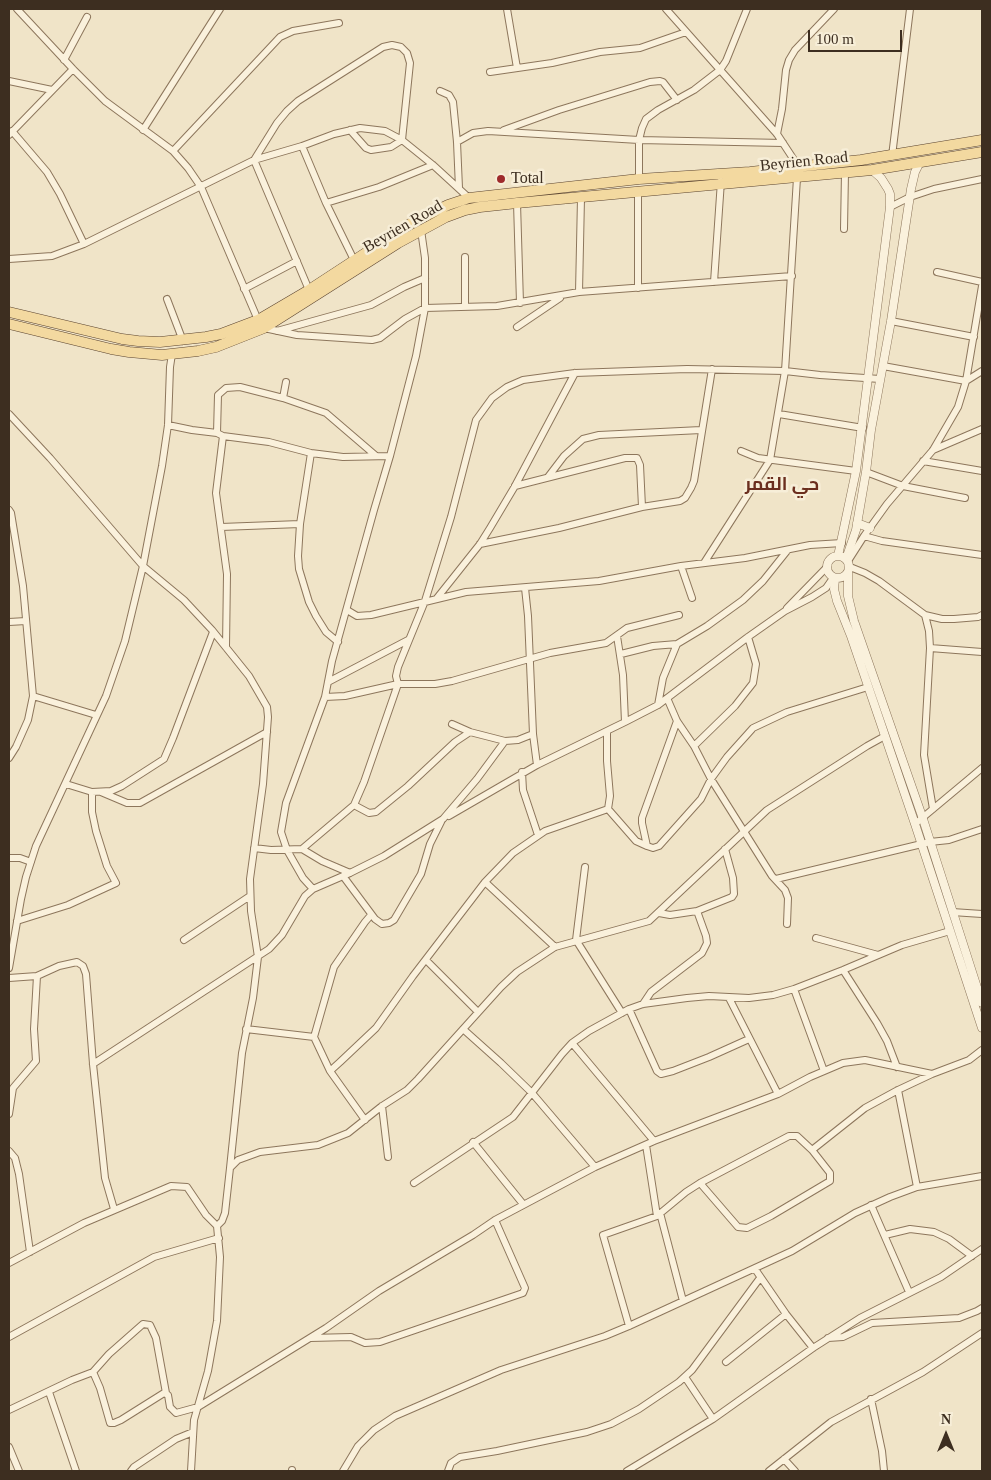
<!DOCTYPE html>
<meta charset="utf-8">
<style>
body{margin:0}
#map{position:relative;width:991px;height:1480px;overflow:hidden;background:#f0e4c8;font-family:"Times New Roman",serif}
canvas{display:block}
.frame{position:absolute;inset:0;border:10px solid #3d2e20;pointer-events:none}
.north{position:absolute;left:921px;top:1410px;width:50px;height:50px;-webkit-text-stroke:4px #f7eed8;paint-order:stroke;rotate:0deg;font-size:14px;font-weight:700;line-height:20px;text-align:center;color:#3d2e20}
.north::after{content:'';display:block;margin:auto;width:18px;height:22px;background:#3d2e20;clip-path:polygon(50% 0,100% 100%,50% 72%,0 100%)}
.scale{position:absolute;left:808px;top:30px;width:94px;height:22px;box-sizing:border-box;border:2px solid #3d2e20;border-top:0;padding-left:6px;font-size:15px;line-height:18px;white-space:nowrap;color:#3d2e20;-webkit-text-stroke:4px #f7eed8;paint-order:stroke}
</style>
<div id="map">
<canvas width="991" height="1480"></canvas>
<div class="frame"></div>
<div class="north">N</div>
<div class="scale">100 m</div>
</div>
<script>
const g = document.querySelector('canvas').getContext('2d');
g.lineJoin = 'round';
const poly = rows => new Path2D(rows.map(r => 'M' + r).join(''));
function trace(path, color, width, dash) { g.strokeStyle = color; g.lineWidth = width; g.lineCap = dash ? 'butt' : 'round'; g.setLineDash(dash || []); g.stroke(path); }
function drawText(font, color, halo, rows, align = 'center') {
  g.font = font + ' "Times New Roman",Cairo,serif'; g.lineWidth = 5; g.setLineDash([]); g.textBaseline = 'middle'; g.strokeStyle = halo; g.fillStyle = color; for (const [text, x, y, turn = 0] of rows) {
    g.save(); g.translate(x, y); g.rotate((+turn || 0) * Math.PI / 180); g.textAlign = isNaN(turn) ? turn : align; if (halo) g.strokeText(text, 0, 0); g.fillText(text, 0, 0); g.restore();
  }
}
const minor = poly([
 [17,9,73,69,105,101,173,151,188,168,201,187,258,320],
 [507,9,517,68],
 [666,9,777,134,798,166],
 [64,60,87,17],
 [490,72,552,63,600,52,640,48,686,32],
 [9,81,52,90],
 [440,91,449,95,453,102,457,142,459,188],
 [143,130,220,9],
 [504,130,559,110,650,82,660,81,663,82,677,100],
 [12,131,47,172,60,194,84,244],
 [777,134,782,109,786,70,789,60,795,50,834,9],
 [9,135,73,69],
 [457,142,473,133,488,131,639,140,783,143],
 [302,146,326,203,354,260],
 [173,151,280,37,293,31,339,23],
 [892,156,910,9],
 [639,179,639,140,642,128,646,119,658,110,694,90,720,70,726,61,747,9],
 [326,203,379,187,433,165],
 [517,203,520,303],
 [890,207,910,197,934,189,982,179],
 [844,229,845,172],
 [465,257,465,307],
 [9,259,52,256,84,244,254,160,302,146,334,134,360,128,385,131,402,140,433,165,469,198],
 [937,272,982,282],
 [714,282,721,181],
 [638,288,638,192],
 [244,289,297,261],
 [309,290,254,160,277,123,287,111,298,101,383,47,392,45,401,47,407,53,410,63,402,140,391,147,371,150,366,148,350,130],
 [579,292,581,198],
 [167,299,183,341],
 [891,321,974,337],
 [517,327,560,298],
 [264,328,297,335,372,340,380,338,405,319,425,308,497,306,579,292,792,276],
 [277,331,371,305,404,287,425,278],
 [883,366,966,381,982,371],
 [283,398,286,382],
 [9,414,50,458,143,566,184,600,212,630,249,676,267,707,268,717,263,784,250,879,251,911,258,957,253,998,242,1053,230,1168],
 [779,414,863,428],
 [168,425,192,430,217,433,223,436,216,493,227,574,226,647],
 [217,433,218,395,226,388,240,387,283,398,326,413,375,455],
 [223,436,269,442,311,453,343,457,390,456],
 [933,450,982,429],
 [741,451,758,458,856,471],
 [311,453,300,524,298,556,299,569,309,602,316,616,326,632,338,642],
 [923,461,982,471],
 [866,472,903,486,965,498],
 [548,477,564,456,583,439,599,435,701,430],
 [515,486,625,458,637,458,640,465,642,507],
 [9,510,11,513,23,586,33,696,28,720,16,747,9,758],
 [221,527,300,524],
 [864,536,882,541,982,555],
 [480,544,559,528,642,507,680,501,685,498,691,488,694,481,712,369],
 [848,561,864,536,887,504,933,450,958,407,966,381,982,286],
 [704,563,770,460,785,371,797,178],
 [681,566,692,598],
 [850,567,865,573,879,581,925,615,929,631,930,648,924,755,933,809],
 [525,588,528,616,533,734,537,765],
 [437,598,480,544,490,528,515,486,575,373],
 [787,608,827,567],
 [347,610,357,616,371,615,466,592,599,581,681,566,745,558,810,545,842,543],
 [679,615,627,628,606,643,550,653,452,681,435,684,398,684,396,676,398,667,425,601,451,517,476,420,492,398,507,387,523,380,575,373,687,369,785,371,820,375,880,379],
 [925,615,942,619,954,619,978,617,982,615],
 [9,622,26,621],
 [930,648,982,652],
 [621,654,653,646,677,644],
 [328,682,408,640],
 [33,696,96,715],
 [325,697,345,696,398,684],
 [667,698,677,721,694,746,711,779,772,876,785,890,788,898,787,924],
 [658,705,663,678,677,644,707,626,743,600,763,581,787,551],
 [625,722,658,705,748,637,785,611,812,597,826,588,833,578],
 [452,724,470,732],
 [505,741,518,740,533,734],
 [694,746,735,706,753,683,756,664,748,637],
 [522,772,523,790,538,835],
 [92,792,111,791,122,786,164,759,173,738,213,632],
 [101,792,127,803,140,803,267,732],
 [354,805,369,813,376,812,408,786,455,742,470,732,505,741,477,779,443,819,384,856,350,873,313,889,303,878,287,850,281,832,286,803,325,697,332,661,374,510,390,456,416,356,425,308,425,258,421,230],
 [608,809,636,841,647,846,653,848,659,846,701,799,711,779,727,757,753,728,787,712,868,687],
 [449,816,537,765,625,722,623,675,617,636],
 [915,824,982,768],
 [647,846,642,823,642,818,677,721],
 [254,848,271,850,302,849,322,861,350,873],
 [302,849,354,805,364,782,398,684],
 [9,858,20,858,31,862],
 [585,867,576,940,622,1013],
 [343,876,375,919,382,924,389,923,394,920,421,874,430,844,441,822],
 [776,879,930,842,949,840,982,829],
 [485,882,555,947],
 [952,912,982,914],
 [659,913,670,915,697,911,732,897,734,894,733,878,725,849],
 [17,921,68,905,116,883,107,866,96,831,92,812,92,792,66,784],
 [816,938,878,955],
 [184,940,250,896],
 [426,960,478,1012],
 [9,968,21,899,26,877,36,846,106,696,125,641,143,566,162,466,168,425,170,367,172,354],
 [843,970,877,1023,887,1041,897,1067],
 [37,976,59,966,77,962,83,966,86,974,93,1064,105,1178,114,1209],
 [9,978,37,976,34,1029,36,1061,13,1088,9,1114],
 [794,989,824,1071],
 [729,998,778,1094],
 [643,1004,651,992,702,953,707,943,706,936,697,911],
 [629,1009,657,1071,661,1074,673,1071,709,1057,749,1039],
 [246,1029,314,1037,330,1071,340,1062,376,1028,413,976,485,882,513,853,545,831,608,809,610,796,607,761,607,732],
 [463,1029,501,1063,532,1093,595,1167],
 [314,1037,334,967,365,922,371,915],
 [572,1043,654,1141],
 [93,1064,269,949,282,935,305,896,313,889],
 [330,1071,365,1120],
 [898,1090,917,1187],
 [382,1106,388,1157],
 [473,1142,523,1204],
 [646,1145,657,1216],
 [9,1151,15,1158,19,1174,30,1252],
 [414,1183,513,1117,562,1054,572,1043,589,1031,629,1009,643,1004,687,998,709,996,749,998,773,995,794,989,843,970,902,945,950,931],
 [700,1183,738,1227,747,1228,771,1216,830,1181,830,1173,812,1150],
 [871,1205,909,1292],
 [660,1213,683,1301],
 [885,1235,910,1229,934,1232,949,1239,972,1256],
 [9,1263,84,1223,171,1186,187,1187,206,1215,217,1226],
 [755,1269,786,1314,813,1348],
 [629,1326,603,1235,657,1216,686,1192,700,1183,789,1136,797,1136,812,1150,865,1108,898,1090,932,1074],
 [9,1337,154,1257,219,1238],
 [310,1338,351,1337,365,1343,380,1342,523,1293,525,1288,495,1220],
 [828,1338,843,1337,872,1323,959,1318,977,1311,982,1308],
 [726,1362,786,1314],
 [93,1372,109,1354,143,1324,150,1325,156,1338,166,1393],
 [685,1377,713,1419],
 [49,1392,76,1471],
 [871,1399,882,1451,884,1471],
 [9,1410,72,1380,93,1372,100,1388,110,1423,114,1423,121,1420,164,1393,168,1395,170,1407,176,1413,198,1407,326,1328,379,1291,473,1235,495,1220,595,1167,654,1141,778,1094,810,1077,843,1063,865,1060,932,1074,969,1060,982,1050],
 [9,1447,19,1471],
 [784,1459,795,1471],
 [292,1470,292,1471],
 [131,1471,134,1467,176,1439,193,1432],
 [191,1471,194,1420,208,1371,217,1321,220,1257,217,1226,222,1221,225,1213,230,1168,238,1160,260,1152,318,1145,348,1133,382,1106,407,1090,418,1079,501,987,517,972,555,947,649,921,767,810,867,746,885,736],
 [343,1471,358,1446,374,1430,395,1416,501,1370,605,1336,629,1326,792,1251,855,1213,890,1197,917,1187,982,1176],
 [448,1471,451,1463,460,1457,497,1451,587,1432,611,1424,639,1409,679,1382,692,1370,760,1278],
 [627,1471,713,1419,813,1348,860,1318,941,1277,982,1249],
 [769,1471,831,1422,923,1372,982,1333]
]);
const tertiary = poly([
 [857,523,870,528],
 '827 567a11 11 0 1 1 22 0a11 11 0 1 1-22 0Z',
 [838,556,856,471,890,207,890,194,888,189,881,178,872,170],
 [846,559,856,530,866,472,871,430,891,321,911,189,915,172,920,162],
 [848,573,848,596,854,621,923,819,982,1003],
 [835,579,834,589,837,601,851,636,915,824,982,1028]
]);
const primary = poly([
 [9,312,122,339,138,341,160,342,206,337,221,334,258,320,309,290,413,222,448,205,469,198,639,179,750,172,861,160,982,140],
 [9,324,111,349,129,352,162,355,198,351,216,347,264,328,398,243,446,217,465,210,480,207,517,203,872,170,982,152]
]);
trace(minor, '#8d765c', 8);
trace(tertiary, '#8d765c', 9);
trace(primary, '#5b4430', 11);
trace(minor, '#faf1dc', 6);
trace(tertiary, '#faf1dc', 8);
trace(primary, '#f3d9a0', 10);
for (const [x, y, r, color] of [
 [501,179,5,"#9e2a2b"]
]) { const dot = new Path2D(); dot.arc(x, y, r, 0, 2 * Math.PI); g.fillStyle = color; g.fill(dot); trace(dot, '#f7eed8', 2); }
drawText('16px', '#3d2e20', '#f7eed8', [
 ["Beyrien Road",804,162,-6],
 ["Beyrien Road",403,227,-30]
]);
drawText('16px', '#3d2e20', '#f7eed8', [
 ["Total",511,179]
], 'left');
drawText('bold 18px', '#6b2e1e', '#f7eed8', [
 ["حي القمر",782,485]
]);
</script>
